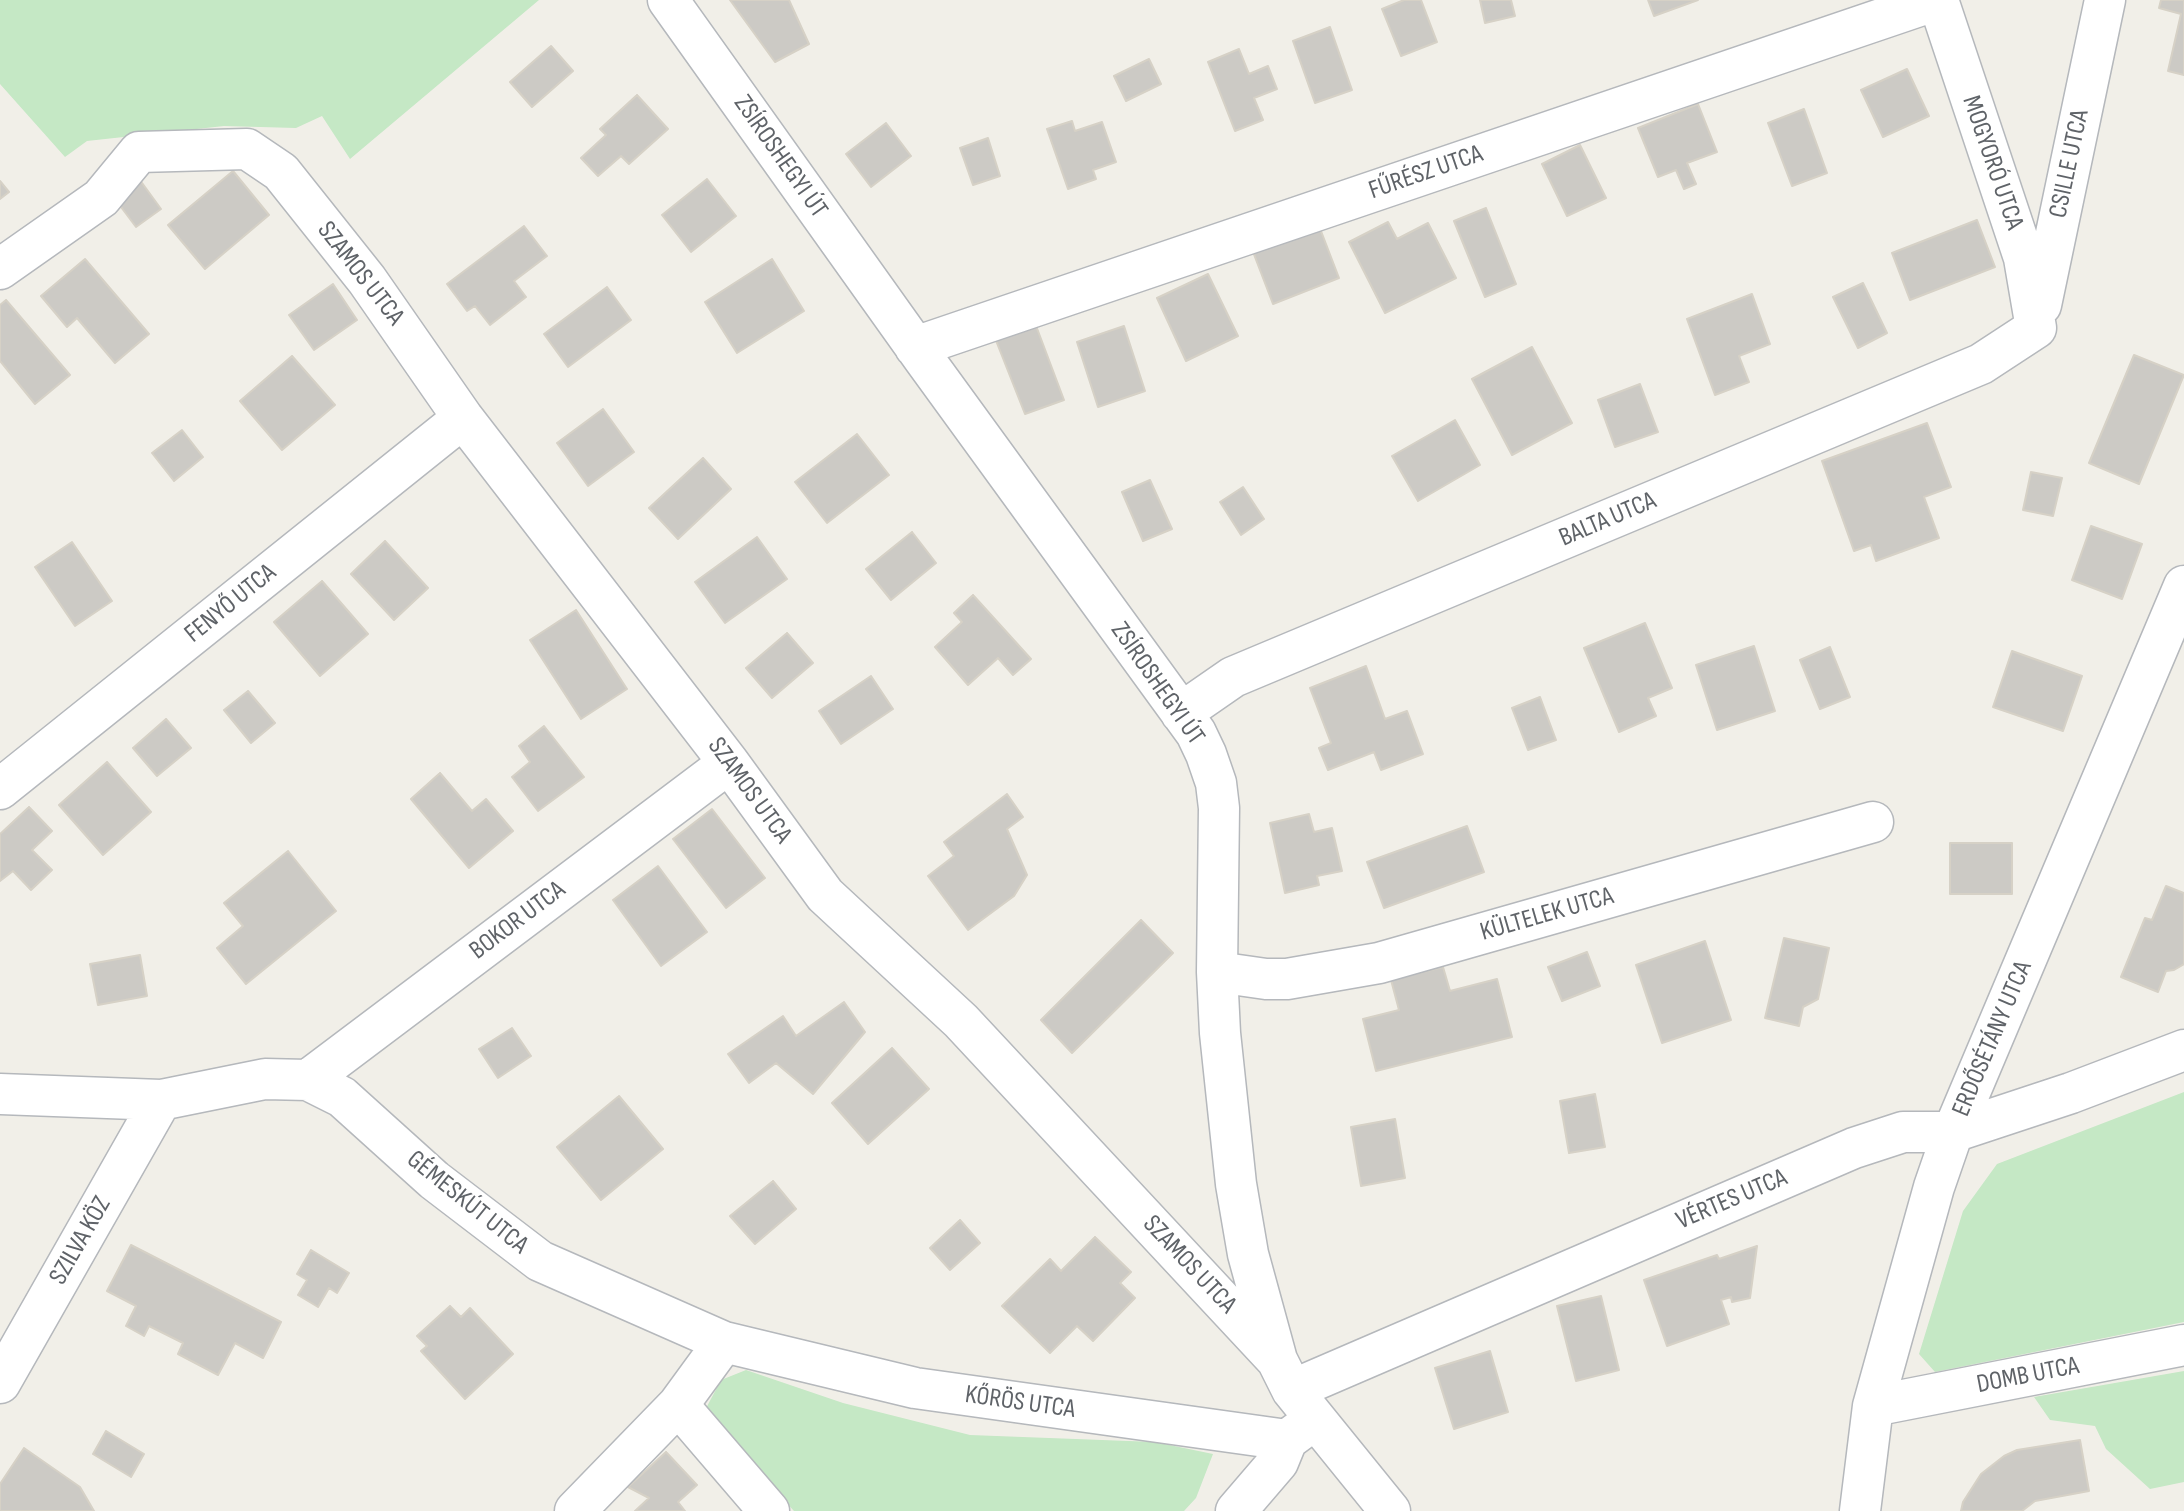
<!DOCTYPE html>
<meta charset="utf-8">
<style>
body{margin:0}
canvas{display:block;background:#f1efe8}
</style>
<canvas width="2184" height="1511"></canvas>
<script>
const g = document.querySelector('canvas').getContext('2d');
g.lineJoin = 'round';
function paint(path, color) { g.fillStyle = color; g.fill(path, 'evenodd'); }
const poly = rows => new Path2D(rows.map(r => 'M' + r).join(''));
function trace(path, color, width, dash) { g.strokeStyle = color; g.lineWidth = width; g.lineCap = dash ? 'butt' : 'round'; g.setLineDash(dash || []); g.stroke(path); }
function drawText(font, color, halo, rows, align = 'center') {
  g.font = font + ' "Sofia Sans Condensed",sans-serif'; g.lineWidth = 6; g.setLineDash([]); g.textBaseline = 'middle'; g.strokeStyle = halo; g.fillStyle = color; for (const [text, x, y, turn = 0] of rows) {
    g.save(); g.translate(x, y); g.rotate((+turn || 0) * Math.PI / 180); g.textAlign = isNaN(turn) ? turn : align; if (halo) g.strokeText(text, 0, 0); g.fillText(text, 0, 0); g.restore();
  }
}
paint(poly([
 [0,0,539,0,350,159,322,116,296,128,224,126,87,141,65,157,0,84],
 [2184,1092,2184,1322,1935,1372,1919,1354,1963,1211,1997,1164],
 [746,1370,843,1403,970,1435,1155,1442,1213,1454,1196,1498,1184,1511,794,1511,704,1412,721,1380],
 [2184,1371,2184,1482,2150,1489,2106,1449,2095,1426,2050,1420,2034,1397]
]), '#c5e8c5');
const building = poly([
 [730,0,789,0,809,44,775,62,730,0],
 [1404,0,1421,0,1437,42,1401,56,1382,9,1404,0],
 [1480,0,1511,0,1515,16,1485,23,1480,0],
 [1648,0,1698,0,1654,16,1648,0],
 [2161,0,2184,0,2184,75,2168,71,2181,14,2159,8,2161,0],
 [1330,27,1352,90,1315,103,1293,41,1330,27],
 [551,46,573,71,532,107,510,82,551,46],
 [1239,49,1249,74,1268,66,1277,89,1254,98,1263,120,1235,131,1208,62,1239,49],
 [1149,59,1161,84,1126,101,1114,76,1149,59],
 [1907,69,1929,116,1883,137,1861,90,1907,69],
 [637,95,668,129,629,164,621,156,598,176,581,158,606,135,600,129,637,95],
 [1698,104,1717,152,1687,163,1696,184,1684,189,1676,170,1658,177,1638,128,1698,104],
 [1804,109,1827,173,1792,186,1768,123,1804,109],
 [1072,121,1075,131,1102,122,1116,162,1093,170,1096,179,1068,189,1047,129,1072,121],
 [886,123,911,156,871,187,846,154,886,123],
 [988,138,1000,176,973,185,960,148,988,138],
 [1580,145,1606,198,1567,216,1542,164,1580,145],
 [233,171,269,215,205,269,168,225,233,171],
 [137,176,161,209,136,227,112,195,137,176],
 [707,179,736,216,691,252,662,215,707,179],
 [0,181,9,192,0,199,0,181],
 [1486,208,1516,284,1485,297,1454,221,1486,208],
 [1316,218,1339,278,1273,304,1250,244,1316,218],
 [1977,220,1995,267,1910,300,1892,253,1977,220],
 [1388,222,1397,239,1428,223,1456,278,1385,313,1349,242,1388,222],
 [524,226,547,256,514,281,526,297,490,325,475,306,467,311,447,284,524,226],
 [85,259,149,334,115,363,77,318,67,327,41,296,85,259],
 [772,259,804,311,737,353,705,302,772,259],
 [1208,274,1238,336,1186,361,1157,298,1208,274],
 [1863,283,1887,333,1858,348,1833,297,1863,283],
 [333,284,357,320,314,350,289,315,333,284],
 [607,287,631,320,568,367,544,334,607,287],
 [1752,294,1770,344,1739,356,1749,382,1715,395,1687,319,1752,294],
 [6,300,70,375,35,404,0,361,0,305,6,300],
 [1035,323,1064,400,1025,414,995,338,1035,323],
 [1124,326,1145,391,1098,407,1077,342,1124,326],
 [1532,347,1572,423,1512,455,1472,379,1532,347],
 [2134,355,2184,375,2139,484,2089,463,2134,355],
 [292,356,335,405,282,450,240,401,292,356],
 [1640,384,1658,432,1615,447,1598,400,1640,384],
 [603,409,634,452,588,486,557,443,603,409],
 [1455,420,1480,465,1418,501,1392,456,1455,420],
 [1927,423,1951,487,1924,497,1939,538,1876,561,1871,545,1854,551,1822,461,1927,423],
 [182,430,203,457,174,481,152,453,182,430],
 [857,434,889,475,827,523,795,482,857,434],
 [703,458,731,489,678,539,649,508,703,458],
 [2031,472,2062,478,2053,516,2023,510,2031,472],
 [1150,480,1172,529,1143,541,1122,492,1150,480],
 [1243,487,1264,519,1241,535,1220,502,1243,487],
 [2091,526,2142,544,2122,599,2072,580,2091,526],
 [912,532,936,563,891,600,866,569,912,532],
 [757,537,787,579,725,623,695,582,757,537],
 [385,541,428,588,394,620,351,574,385,541],
 [72,542,112,601,75,626,35,567,72,542],
 [322,581,368,634,320,676,274,622,322,581],
 [973,595,1031,659,1013,675,998,658,968,685,935,647,962,622,954,613,973,595],
 [576,610,627,689,581,719,530,640,576,610],
 [1645,623,1672,688,1648,698,1656,716,1619,732,1584,648,1645,623],
 [787,633,813,663,772,698,746,668,787,633],
 [1754,646,1775,711,1717,730,1696,665,1754,646],
 [1830,647,1850,697,1820,709,1800,660,1830,647],
 [2012,651,2082,676,2063,731,1993,707,2012,651],
 [1366,666,1385,719,1407,711,1423,754,1381,770,1374,752,1328,770,1319,748,1331,743,1310,688,1366,666],
 [871,676,893,709,841,744,819,711,871,676],
 [248,691,275,723,251,743,224,710,248,691],
 [1540,697,1556,740,1528,750,1512,708,1540,697],
 [166,719,191,748,157,776,133,748,166,719],
 [544,726,584,777,538,811,512,777,530,762,519,746,544,726],
 [107,762,151,812,103,855,59,805,107,762],
 [440,773,472,811,486,799,513,831,469,868,411,799,440,773],
 [1007,794,1023,817,1007,829,1027,875,1014,896,968,930,928,876,954,856,944,842,1007,794],
 [29,807,52,831,32,850,52,870,31,890,13,871,0,881,0,834,29,807],
 [712,809,765,878,726,908,673,839,712,809],
 [1309,814,1314,832,1332,828,1342,871,1317,876,1319,885,1285,893,1270,823,1309,814],
 [1467,826,1484,872,1384,908,1367,862,1467,826],
 [1950,843,2012,843,2012,894,1950,894,1950,843],
 [288,851,336,911,246,984,217,948,243,926,224,903,288,851],
 [658,866,707,932,661,966,613,900,658,866],
 [2166,886,2184,893,2184,964,2174,970,2166,971,2158,992,2121,977,2145,918,2152,920,2166,886],
 [1141,920,1173,953,1072,1053,1041,1020,1141,920],
 [1784,938,1829,948,1818,999,1803,1007,1799,1026,1765,1018,1784,938],
 [1705,941,1731,1020,1662,1043,1636,965,1705,941],
 [1587,952,1600,986,1562,1001,1548,967,1587,952],
 [140,955,147,996,98,1005,90,964,140,955],
 [1443,967,1450,991,1497,979,1512,1037,1376,1071,1363,1019,1399,1010,1391,980,1443,967],
 [844,1002,865,1032,813,1094,776,1063,749,1083,728,1054,783,1016,796,1036,844,1002],
 [512,1028,531,1056,498,1078,479,1049,512,1028],
 [892,1048,929,1089,868,1144,832,1103,892,1048],
 [1595,1094,1605,1147,1569,1153,1560,1101,1595,1094],
 [619,1096,663,1149,601,1200,557,1147,619,1096],
 [1395,1119,1405,1178,1361,1186,1351,1127,1395,1119],
 [773,1181,796,1209,755,1244,730,1216,773,1181],
 [960,1220,980,1243,950,1270,930,1248,960,1220],
 [1095,1237,1131,1272,1120,1283,1135,1298,1093,1341,1077,1326,1050,1353,1002,1306,1050,1259,1061,1271,1095,1237],
 [131,1245,281,1322,263,1358,235,1343,218,1375,178,1354,183,1343,149,1326,144,1336,126,1326,136,1306,107,1291,131,1245],
 [1757,1246,1750,1298,1732,1302,1731,1297,1721,1300,1729,1324,1667,1346,1644,1280,1717,1255,1719,1259,1757,1246],
 [311,1250,349,1273,337,1293,329,1288,318,1307,298,1295,307,1280,297,1274,311,1250],
 [1601,1296,1619,1370,1576,1381,1557,1306,1601,1296],
 [450,1306,461,1317,470,1308,513,1354,465,1399,421,1351,427,1346,417,1336,450,1306],
 [1490,1351,1508,1412,1454,1429,1435,1368,1490,1351],
 [106,1431,144,1454,131,1477,93,1454,106,1431],
 [2080,1440,2089,1491,2035,1501,2022,1511,1961,1511,1963,1502,1981,1474,2004,1456,2017,1450,2080,1440],
 [24,1448,80,1487,94,1511,0,1511,0,1484,24,1448],
 [666,1452,697,1485,678,1502,685,1511,635,1511,649,1498,628,1487,666,1452]
]);
paint(building, '#cccac5');
trace(building, '#d6d1c6', 2);
const minor = poly([
 [668,0,924,359,1196,733,1206,754,1216,783,1219,808,1217,972,1220,1033,1236,1184,1248,1254,1277,1360,1292,1390,1390,1511],
 [1938,0,2024,258,2036,328],
 [0,269,101,198,139,152,247,149,281,172,367,280,463,418,729,763,825,895,961,1021,1277,1360],
 [2041,305,2105,0],
 [915,347,1937,0],
 [1181,713,1233,677,1981,364,2036,328],
 [0,789,463,418],
 [1217,972,1266,979,1287,979,1379,963,1873,822],
 [308,1080,729,763],
 [0,1094,161,1100,265,1079,308,1080,342,1097,434,1180,540,1261,724,1342,915,1388,1287,1440,1314,1420],
 [724,1342,678,1405,769,1511],
 [0,1383,161,1100],
 [1292,1390,1854,1148,1903,1132,1953,1132,2071,1093,2184,1050],
 [1873,1406,2184,1345],
 [575,1511,678,1405],
 [1236,1511,1278,1462,1287,1440],
 [1860,1511,1873,1406,1934,1187,1953,1132,2184,586]
]);
trace(minor, '#b5b8bc', 43);
trace(minor, '#fff', 40);
drawText('26px', '#5f6368', '#fff', [
 ["ZSÍROSHEGYI ÚT",780,157,55],
 ["MOGYORÓ UTCA",1992,163,71],
 ["CSILLE UTCA",2070,164,-78],
 ["FŰRÉSZ UTCA",1426,173,-19],
 ["SZAMOS UTCA",360,274,52],
 ["BALTA UTCA",1608,520,-23],
 ["FENYŐ UTCA",231,604,-39],
 ["ZSÍROSHEGYI ÚT",1157,684,55],
 ["SZAMOS UTCA",749,791,54],
 ["KÜLTELEK UTCA",1547,915,-16],
 ["BOKOR UTCA",518,921,-37],
 ["ERDŐSÉTÁNY UTCA",1993,1039,-67],
 ["VÉRTES UTCA",1732,1200,-23],
 ["GÉMESKÚT UTCA",467,1203,39],
 ["SZILVA KÖZ",81,1241,-60],
 ["SZAMOS UTCA",1189,1265,47],
 ["DOMB UTCA",2028,1376,-11],
 ["KŐRÖS UTCA",1020,1403,8]
]);
</script>
